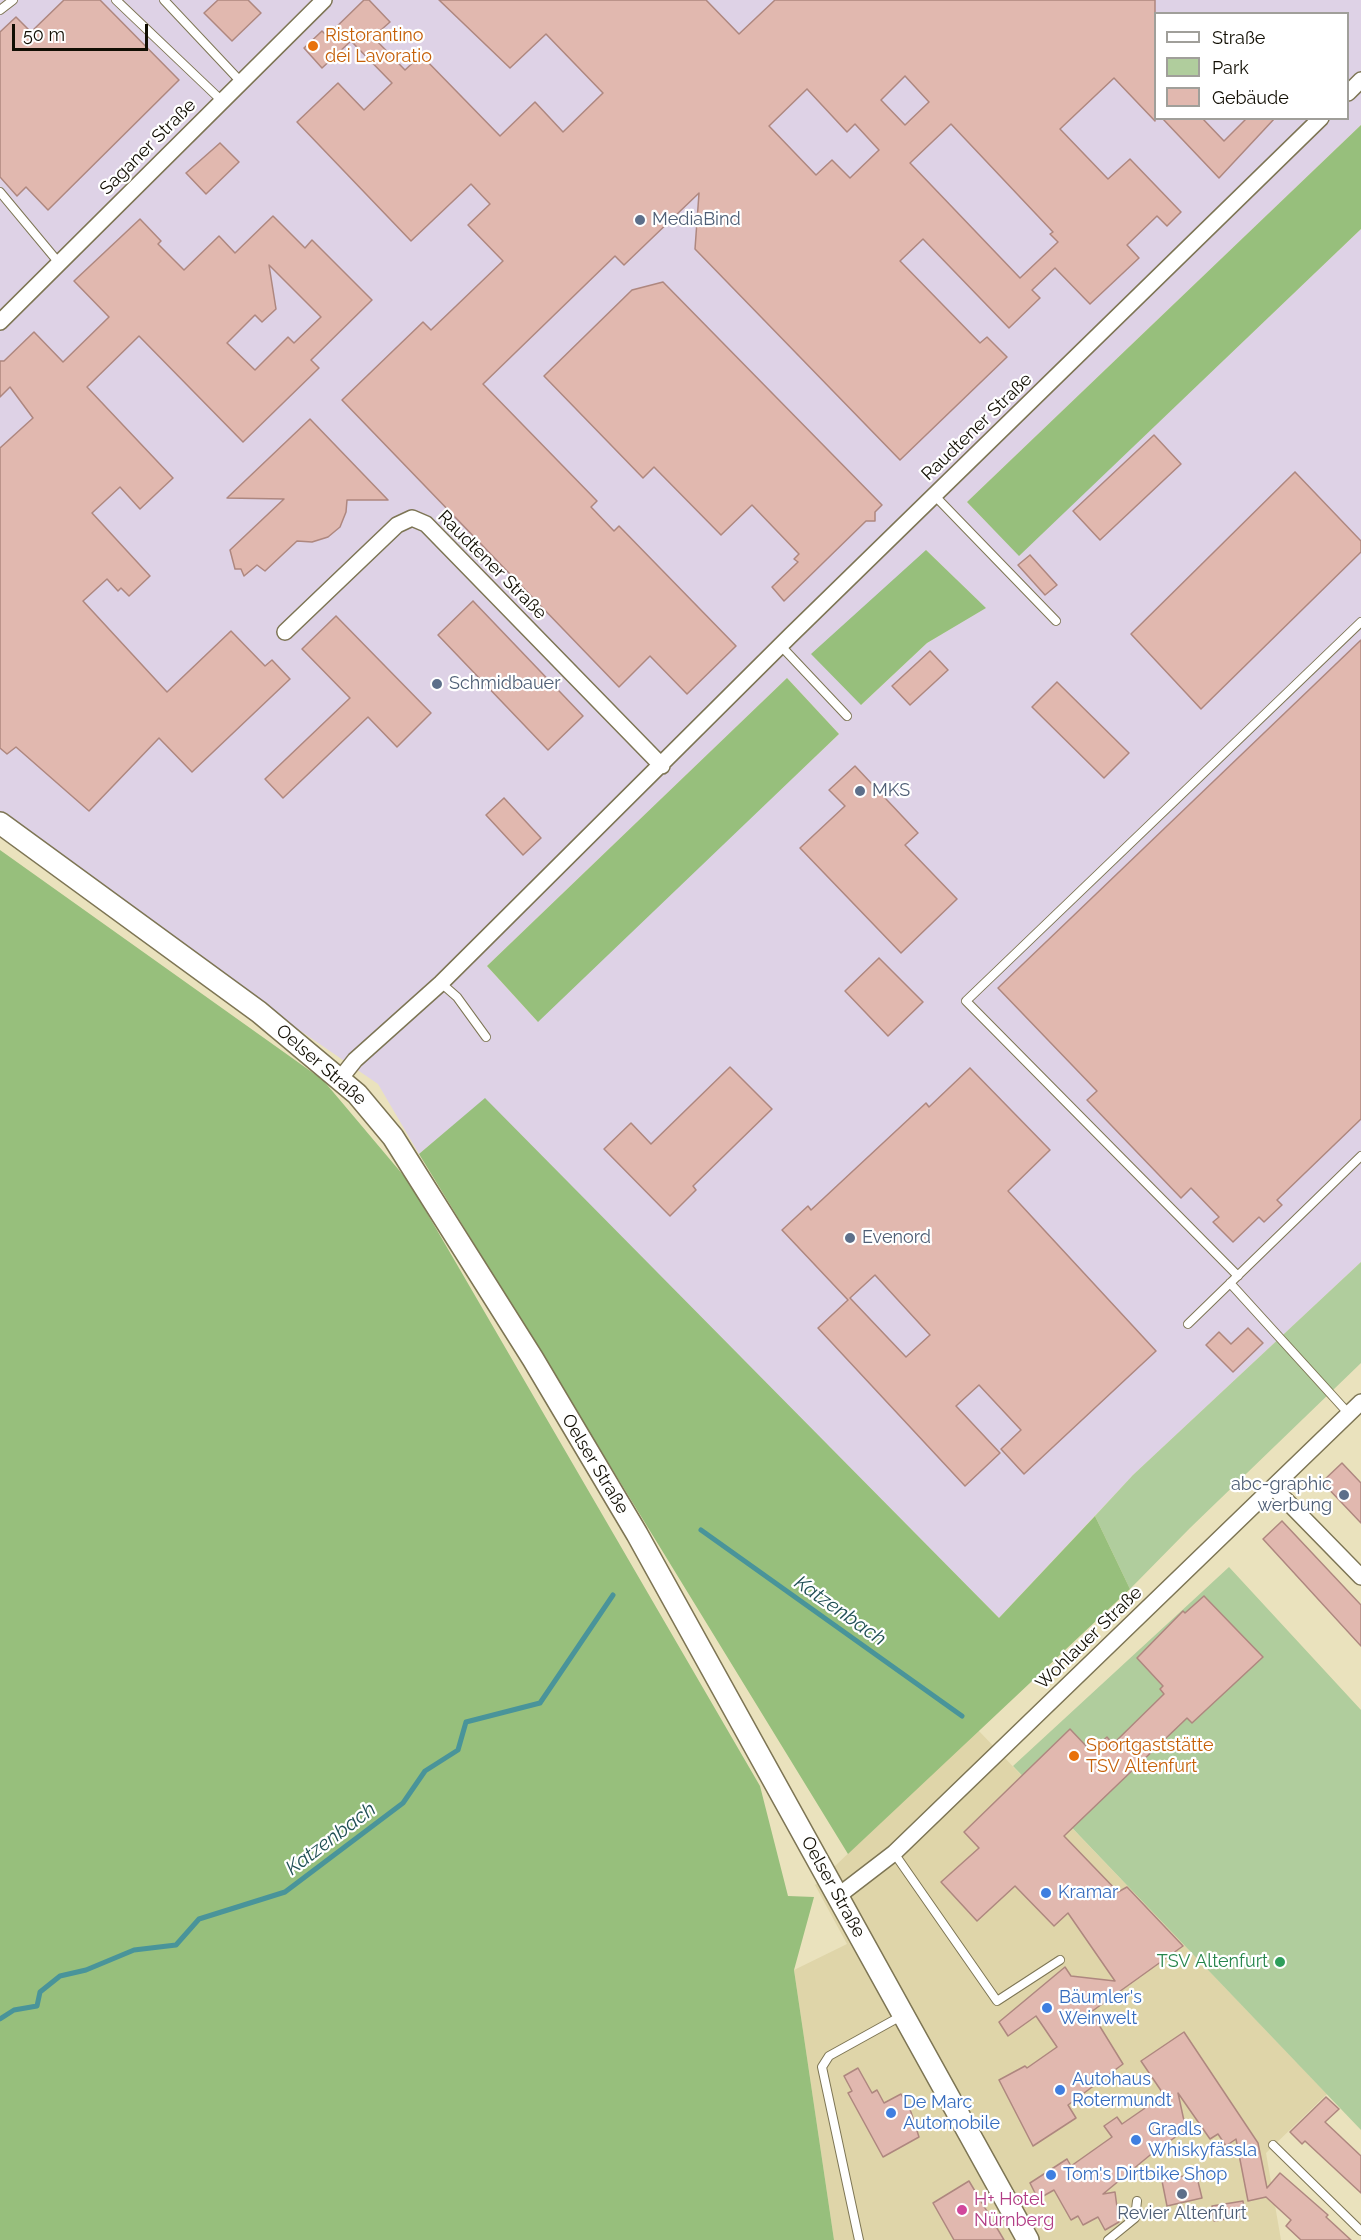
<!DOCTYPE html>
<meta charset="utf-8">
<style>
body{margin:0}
#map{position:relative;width:1361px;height:2240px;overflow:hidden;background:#eae2bd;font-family:Raleway,sans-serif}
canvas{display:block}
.legend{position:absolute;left:1154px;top:12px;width:195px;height:108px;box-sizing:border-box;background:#fff;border:2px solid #a09f9a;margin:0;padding:8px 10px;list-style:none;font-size:18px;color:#110e03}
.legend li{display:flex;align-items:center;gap:12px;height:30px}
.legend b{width:30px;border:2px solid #a09f9a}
.scale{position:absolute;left:12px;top:24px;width:136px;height:27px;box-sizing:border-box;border:3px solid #110e03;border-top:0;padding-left:8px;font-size:18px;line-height:21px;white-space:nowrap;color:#110e03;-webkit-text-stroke:4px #fff;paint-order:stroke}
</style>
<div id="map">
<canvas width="1361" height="2240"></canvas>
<ul class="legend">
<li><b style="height:8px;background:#fff"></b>Straße</li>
<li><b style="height:16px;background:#b0cd9d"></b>Park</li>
<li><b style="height:16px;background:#e1b8af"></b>Gebäude</li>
</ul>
<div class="scale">50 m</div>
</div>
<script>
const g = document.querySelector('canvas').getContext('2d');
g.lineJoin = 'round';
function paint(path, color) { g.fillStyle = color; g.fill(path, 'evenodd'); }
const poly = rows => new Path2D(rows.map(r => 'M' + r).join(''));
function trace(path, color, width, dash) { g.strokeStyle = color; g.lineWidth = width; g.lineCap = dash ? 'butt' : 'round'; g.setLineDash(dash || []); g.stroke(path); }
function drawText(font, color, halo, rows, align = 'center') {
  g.font = font + ' Raleway,sans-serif'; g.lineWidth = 4.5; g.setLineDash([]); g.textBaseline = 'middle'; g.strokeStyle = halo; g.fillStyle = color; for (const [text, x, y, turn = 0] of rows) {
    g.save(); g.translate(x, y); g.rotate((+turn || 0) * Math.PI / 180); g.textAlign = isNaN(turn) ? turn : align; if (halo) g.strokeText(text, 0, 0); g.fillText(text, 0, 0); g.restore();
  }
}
paint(poly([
 [978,1730,1327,2094,1266,2153,1281,2240,834,2240,794,1970,847,1944,815,1885]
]), '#dfd5a9');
paint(poly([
 [0,0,1361,0,1361,125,967,502,1019,555,1361,229,1361,1262,1133,1475,999,1618,485,1099,419,1154,378,1084,0,825],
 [1156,14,1348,14,1348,118,1156,118],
 [926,550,985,608,927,643,861,705],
 [787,678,839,734,537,1021,487,966]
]), '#ded2e6');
paint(poly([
 [1361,1262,1361,1363,1190,1528,1130,1589,1095,1516,1133,1475],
 [1229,1567,1361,1710,1361,2130,1013,1766]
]), '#b0cd9d');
paint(poly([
 [1361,125,1361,229,1019,556,967,502],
 [926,550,986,608,927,643,861,705,811,654],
 [787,678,839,734,538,1022,487,966],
 [0,850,323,1080,409,1182,760,1786,788,1896,814,1897,794,1970,834,2240,0,2240],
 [485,1098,999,1618,1095,1516,1130,1589,848,1854,419,1154]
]), '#97bf7c');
trace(poly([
 [701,1530,962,1716],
 [0,2019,14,2010,37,2006,40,1992,60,1976,86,1970,134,1950,176,1945,199,1919,285,1892,403,1803,425,1771,458,1750,466,1722,540,1703,613,1595]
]), '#49949a', 5);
const building = poly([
 [64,0,100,0,179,80,48,210,26,187,17,196,0,177,0,32,16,17,31,32,64,0],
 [218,0,248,0,261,13,232,41,204,13,218,0],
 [364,0,369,0,390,22,373,37,405,70,421,55,500,136,535,102,563,132,603,93,546,34,510,68,439,0,706,0,739,34,775,0,1155,0,1155,121,1114,78,1060,129,1108,179,1130,159,1181,212,1167,226,1157,216,1127,245,1139,258,1090,304,1055,268,1032,290,1040,298,1009,328,923,239,900,261,980,343,987,337,1007,357,900,460,695,249,699,193,624,265,615,256,483,384,597,501,591,507,614,531,619,526,736,646,687,694,650,656,619,687,342,400,423,322,431,330,503,261,468,225,490,204,471,184,411,241,297,122,338,83,364,110,392,83,351,41,322,68,304,48,322,31,327,36,364,0],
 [905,76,929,102,905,125,881,100,905,76],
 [807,89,847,132,855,124,879,150,850,178,832,160,816,175,769,126,807,89],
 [951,124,1053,232,1050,234,1058,242,1020,278,910,163,951,124],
 [1162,118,1202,118,1224,141,1247,118,1275,118,1219,178,1162,118],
 [220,143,239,162,206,194,186,173,220,143],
 [273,216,305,248,312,240,372,300,311,360,319,368,243,442,139,336,87,387,173,478,140,509,120,487,92,513,150,576,129,596,121,588,118,591,107,579,83,601,167,692,231,631,265,666,272,660,290,679,192,772,159,738,89,811,16,747,7,754,0,748,0,448,33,418,10,387,0,397,0,361,4,361,34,332,63,362,109,317,74,281,140,219,161,241,158,244,184,270,219,236,235,253,273,216],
 [269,265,321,317,294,343,288,337,255,370,227,343,255,315,262,322,276,309,269,265],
 [663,282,882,505,875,512,875,521,866,521,784,601,772,587,798,562,794,559,799,554,752,505,721,535,654,467,643,478,544,376,632,290,663,282],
 [310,419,388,500,347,500,346,512,340,527,328,537,312,542,297,541,265,571,257,565,244,576,241,569,235,569,230,550,284,499,227,498,310,419],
 [1154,435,1181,464,1100,540,1073,511,1154,435],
 [1295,472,1361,541,1361,552,1201,709,1131,634,1295,472],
 [1030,555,1057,585,1045,595,1018,565,1030,555],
 [473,601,583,716,548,750,438,635,473,601],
 [336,616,431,713,397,747,368,717,283,798,265,779,350,698,302,649,336,616],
 [1361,640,1361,1119,1277,1200,1282,1205,1264,1222,1259,1217,1233,1242,1213,1222,1219,1217,1191,1188,1181,1198,1087,1100,1097,1091,998,988,1361,640],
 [930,651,948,670,910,705,892,686,930,651],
 [1057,682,1129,753,1104,778,1032,707,1057,682],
 [855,766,918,833,905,845,957,899,901,953,800,848,845,806,829,790,855,766],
 [504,798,541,838,523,855,486,815,504,798],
 [879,958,923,1002,888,1036,845,991,879,958],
 [730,1067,772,1109,693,1186,696,1190,670,1216,604,1149,631,1123,651,1144,730,1067],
 [970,1068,1050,1150,1008,1191,1156,1351,1024,1474,1001,1449,1021,1430,979,1385,956,1406,1000,1453,965,1486,818,1328,848,1300,782,1230,808,1206,811,1210,926,1103,929,1107,970,1068],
 [875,1275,930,1335,906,1357,850,1298,875,1275],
 [1248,1328,1263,1343,1233,1372,1206,1345,1219,1332,1231,1344,1248,1328],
 [1342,1463,1361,1483,1361,1523,1322,1482,1342,1463],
 [1282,1521,1361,1605,1361,1646,1263,1539,1282,1521],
 [1204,1596,1263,1657,1192,1723,1187,1718,1064,1836,1118,1892,1127,1887,1183,1946,1091,2012,1123,2064,1068,2105,1076,2118,1033,2146,999,2080,1025,2066,1027,2068,1057,2047,1036,2016,1008,2036,999,2022,1065,1967,1071,1976,1115,1981,1068,1913,1054,1926,1015,1886,977,1921,941,1882,979,1848,964,1832,1070,1729,1088,1748,1095,1742,1098,1745,1107,1737,1113,1744,1164,1694,1160,1689,1163,1686,1137,1658,1183,1611,1185,1613,1204,1596],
 [1184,2032,1258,2143,1267,2188,1280,2173,1328,2215,1326,2217,1351,2240,1301,2240,1286,2226,1291,2220,1266,2197,1248,2201,1236,2139,1226,2146,1218,2134,1210,2139,1178,2093,1186,2130,1155,2151,1103,2194,1115,2192,1119,2222,1105,2230,1098,2217,1083,2225,1078,2216,1071,2220,1054,2190,1038,2199,1030,2183,1067,2159,1071,2166,1112,2137,1104,2126,1117,2117,1122,2124,1164,2095,1141,2061,1184,2032],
 [858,2068,872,2093,877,2090,884,2103,901,2094,911,2112,919,2137,883,2157,848,2093,852,2091,844,2076,858,2068],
 [1326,2097,1339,2109,1325,2122,1361,2156,1361,2193,1305,2141,1302,2144,1290,2132,1326,2097],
 [1196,2173,1202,2198,1167,2206,1162,2181,1196,2173],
 [969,2181,1004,2240,954,2240,933,2203,969,2181],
 [1243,2201,1245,2216,1214,2221,1212,2206,1243,2201]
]);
paint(building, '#e1b8af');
trace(building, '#ae877f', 1.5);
const lane = poly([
 [116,0,222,101],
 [164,0,241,82],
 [0,10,13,0],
 [0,192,59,263],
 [935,496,1056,621],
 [781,646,847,716],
 [441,983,457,997,486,1037],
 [1238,1276,966,1001,1361,622],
 [1230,1283,1349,1414],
 [1188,1324,1361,1156],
 [894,1853,997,2001,1060,1960],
 [1273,2145,1361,2231],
 [859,2240,822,2067,829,2056,903,2015],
 [1108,2240,1135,2218,1137,2201]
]);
const street = poly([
 [1348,93,1361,80],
 [0,322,324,0],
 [285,632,397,525,412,518,426,524,662,766],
 [340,1079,355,1060,441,983,791,635,1321,118],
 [1273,1487,1361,1577],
 [838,1896,894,1853,1361,1402]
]);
const secondary = poly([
 [0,823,259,1012,357,1094,393,1137,533,1359,637,1534,1028,2240]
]);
trace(lane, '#7d7554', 10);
trace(street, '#7d7554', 18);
trace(secondary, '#7d7554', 24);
trace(lane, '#fff', 8);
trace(street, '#fff', 15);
trace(secondary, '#fff', 21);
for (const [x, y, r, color] of [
 [313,46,6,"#e8710a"],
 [640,220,6,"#5c6f8a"],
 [437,684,6,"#5c6f8a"],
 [860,791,6,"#5c6f8a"],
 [850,1238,6,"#5c6f8a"],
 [1344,1495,6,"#5c6f8a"],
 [1074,1756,6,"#e8710a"],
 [1046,1893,6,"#3f7fe0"],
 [1280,1962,6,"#2e9e5b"],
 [1047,2008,6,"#3f7fe0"],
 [1060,2090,6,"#3f7fe0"],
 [891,2113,6,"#3f7fe0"],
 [1136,2140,6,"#3f7fe0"],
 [1051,2175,6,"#3f7fe0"],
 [1182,2194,6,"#5c6f8a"],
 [962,2210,6,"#d1479c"]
]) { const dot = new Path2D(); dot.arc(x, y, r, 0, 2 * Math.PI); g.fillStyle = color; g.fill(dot); trace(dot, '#fff', 2); }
drawText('18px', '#c56008', '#fff', [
 ["Ristorantino",325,36],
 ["dei Lavoratio",325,57],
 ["Sportgaststätte",1086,1746],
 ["TSV Altenfurt",1086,1767]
], 'left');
drawText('18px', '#110e03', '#fff', [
 ["Saganer Straße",148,147,-45],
 ["Raudtener Straße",977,427,-44],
 ["Raudtener Straße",492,565,45],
 ["Oelser Straße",321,1065,41],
 ["Oelser Straße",595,1464,59],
 ["Wohlauer Straße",1089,1638,-44],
 ["Oelser Straße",833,1887,61]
]);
drawText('18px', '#4e5e75', '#fff', [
 ["MediaBind",652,220],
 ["Schmidbauer",449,684],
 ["MKS",872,791],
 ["Evenord",862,1238],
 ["abc-graphic",1332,1485,"right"],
 ["werbung",1332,1506,"right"],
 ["Revier Altenfurt",1182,2214,"center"]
], 'left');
drawText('18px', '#366cbe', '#fff', [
 ["Kramar",1058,1893],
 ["Bäumler's",1059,1998],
 ["Weinwelt",1059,2019],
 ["Autohaus",1072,2080],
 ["Rotermundt",1072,2101],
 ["De Marc",903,2103],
 ["Automobile",903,2124],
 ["Gradls",1148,2130],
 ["Whiskyfässla",1148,2151],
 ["Tom's Dirtbike Shop",1063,2175]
], 'left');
drawText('18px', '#27864d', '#fff', [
 ["TSV Altenfurt",1268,1962]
], 'right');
drawText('18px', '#b23c85', '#fff', [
 ["H+ Hotel",974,2200],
 ["Nürnberg",974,2221]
], 'left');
drawText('italic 20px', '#215056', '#fff', [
 ["Katzenbach",840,1611,35],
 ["Katzenbach",331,1839,-37]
]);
</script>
